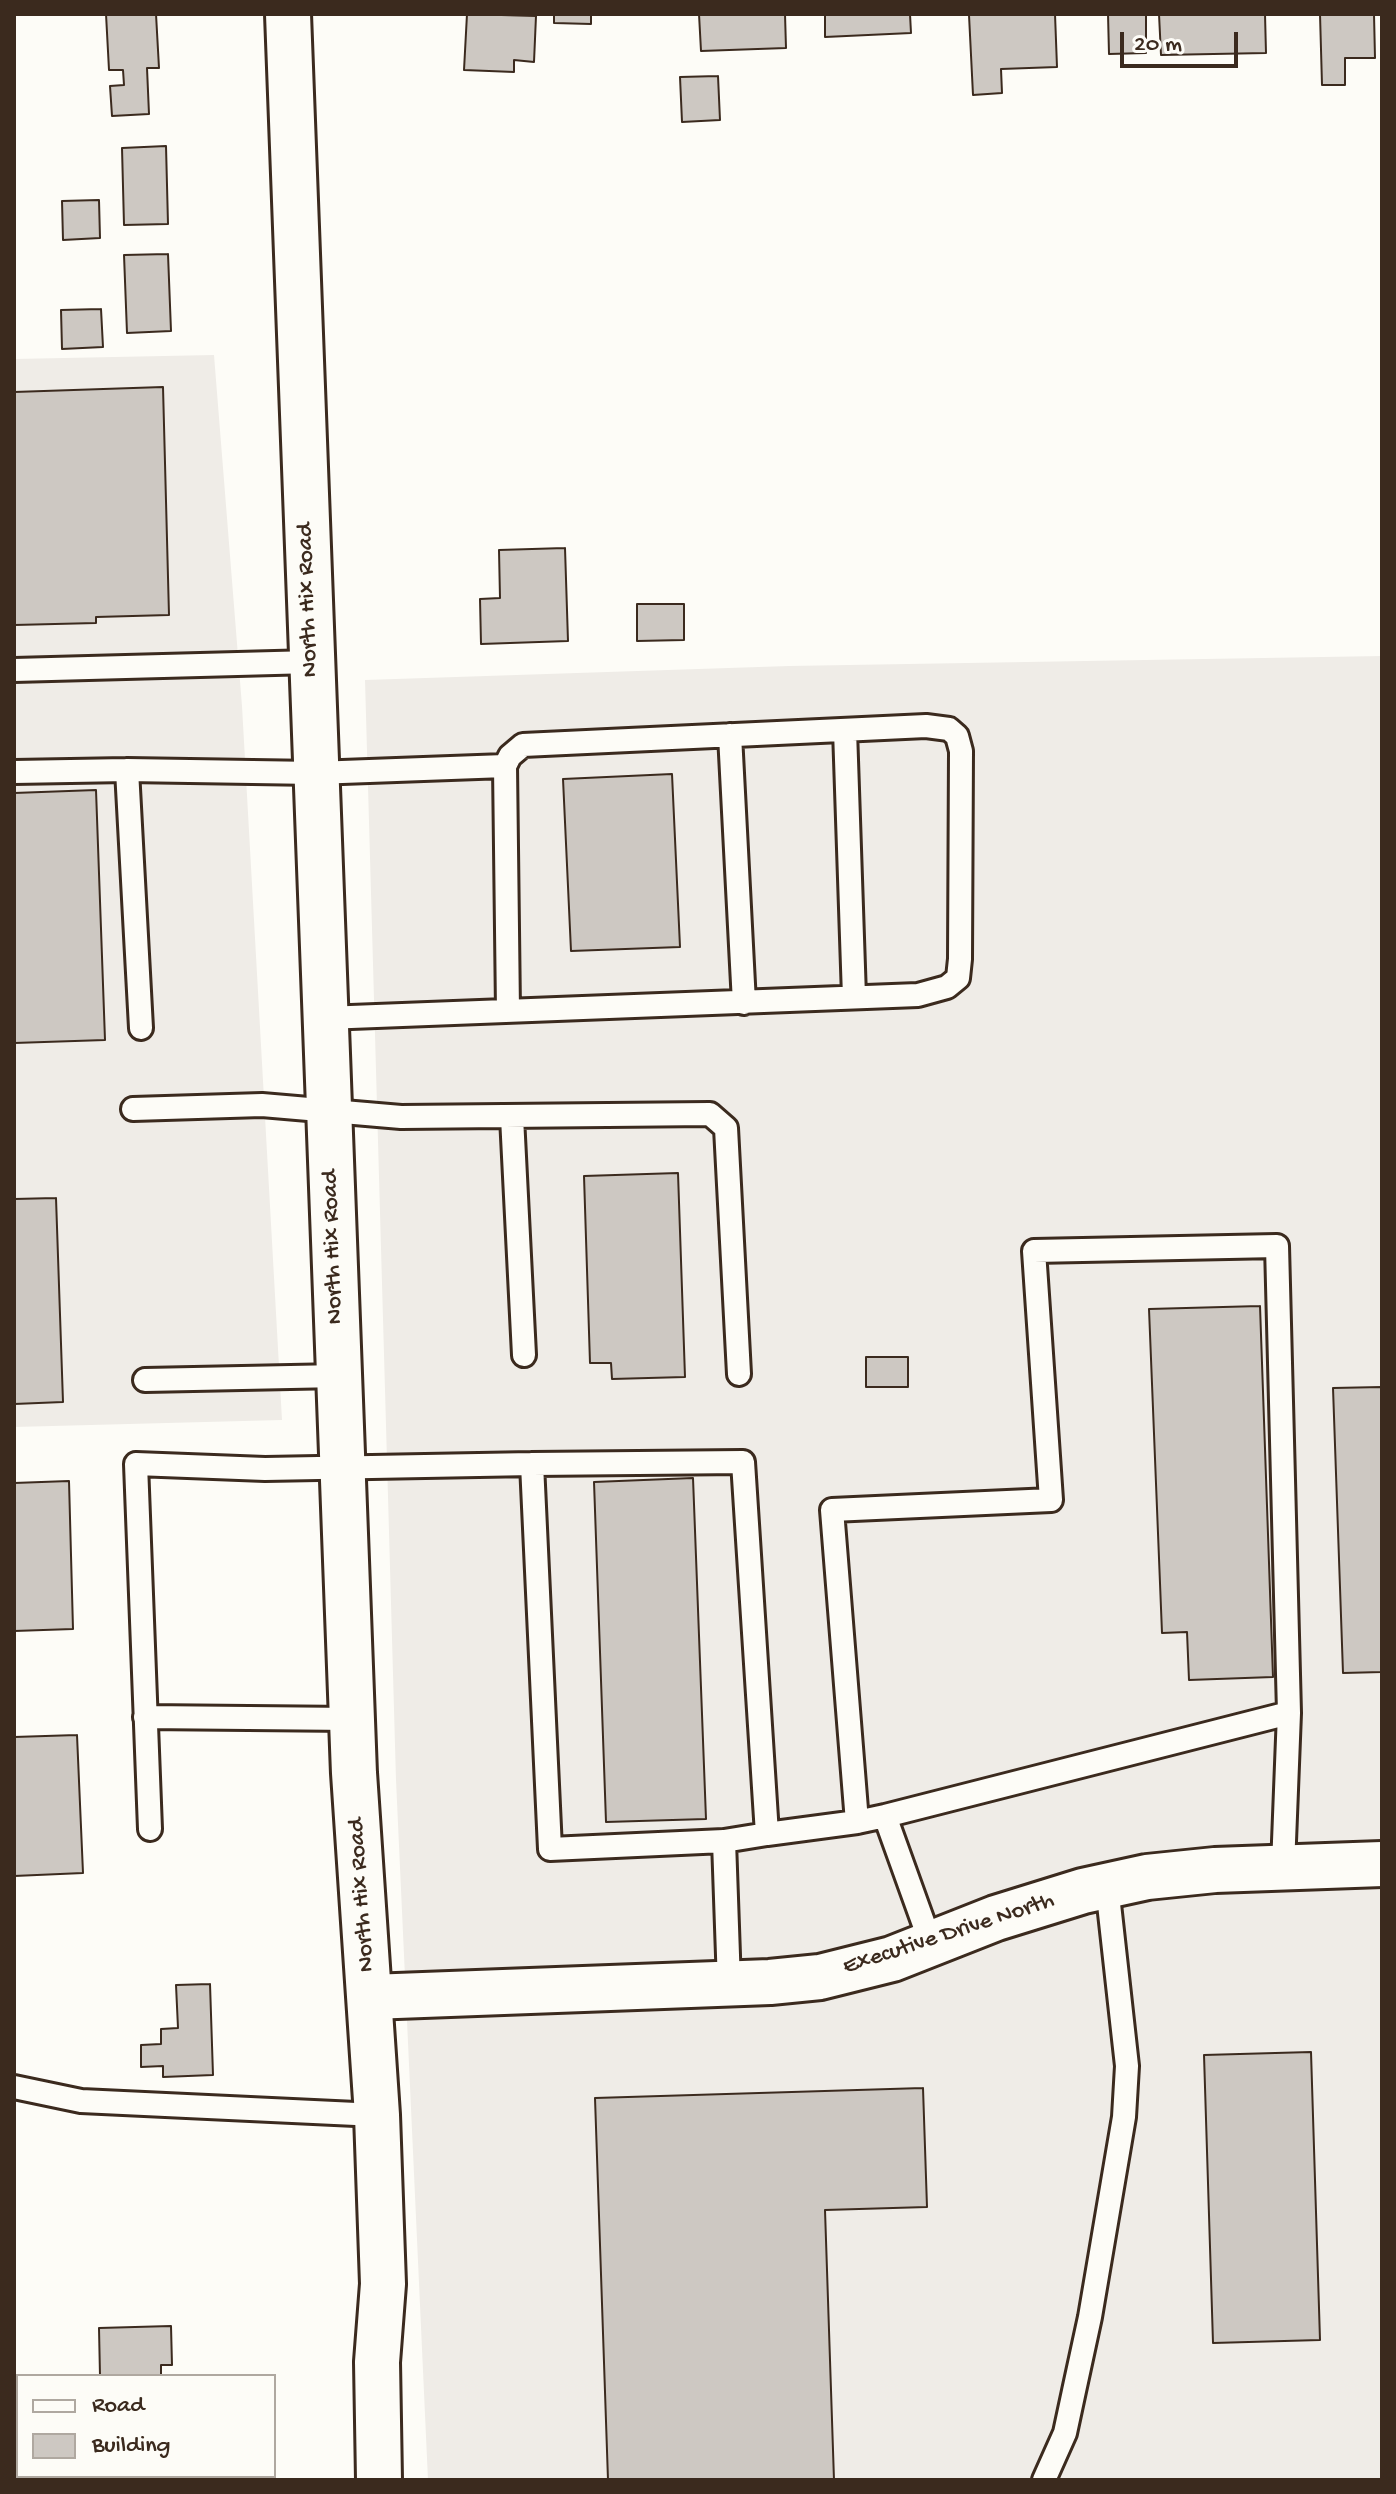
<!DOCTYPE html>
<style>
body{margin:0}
#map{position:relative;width:1396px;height:2494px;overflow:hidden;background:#fdfcf7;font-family:"Gochi Hand",sans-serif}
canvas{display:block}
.frame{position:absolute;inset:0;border:16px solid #3b2a1e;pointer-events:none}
.legend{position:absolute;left:16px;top:2374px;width:260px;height:104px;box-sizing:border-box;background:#fdfcf7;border:2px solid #afa8a0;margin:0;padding:10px 14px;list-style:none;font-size:24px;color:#3b2a1e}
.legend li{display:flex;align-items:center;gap:16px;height:40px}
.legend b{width:40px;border:2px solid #afa8a0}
.scale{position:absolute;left:1120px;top:32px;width:118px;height:36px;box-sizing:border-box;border:4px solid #3b2a1e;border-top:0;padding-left:10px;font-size:24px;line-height:28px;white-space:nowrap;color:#3b2a1e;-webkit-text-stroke:6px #fdfcf7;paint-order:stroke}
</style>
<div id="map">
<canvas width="1396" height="2494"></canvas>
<div class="frame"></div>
<ul class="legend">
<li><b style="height:10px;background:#fdfcf7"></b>Road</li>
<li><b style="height:22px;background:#cdc8c2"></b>Building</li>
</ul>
<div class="scale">20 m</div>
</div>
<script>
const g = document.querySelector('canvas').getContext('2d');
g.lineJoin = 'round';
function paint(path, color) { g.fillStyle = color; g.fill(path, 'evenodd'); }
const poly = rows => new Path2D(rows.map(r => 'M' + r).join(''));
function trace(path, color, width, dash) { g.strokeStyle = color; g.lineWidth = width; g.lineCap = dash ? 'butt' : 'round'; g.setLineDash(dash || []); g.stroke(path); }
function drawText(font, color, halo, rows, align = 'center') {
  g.font = font + ' "Gochi Hand",sans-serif'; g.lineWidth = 8; g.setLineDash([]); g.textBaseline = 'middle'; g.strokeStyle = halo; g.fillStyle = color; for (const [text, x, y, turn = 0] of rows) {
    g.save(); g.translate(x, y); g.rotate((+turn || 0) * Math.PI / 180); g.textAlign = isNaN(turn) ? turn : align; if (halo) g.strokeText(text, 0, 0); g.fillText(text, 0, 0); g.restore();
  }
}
paint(poly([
 [214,355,242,706,282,1420,14,1427,14,359],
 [1382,656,1382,2480,428,2480,396,1780,365,680,789,666]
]), '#efece7');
const building = poly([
 [106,14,156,14,159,68,147,68,149,114,112,116,110,86,124,85,123,70,109,70,106,14],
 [467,14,536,16,534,62,514,60,514,72,464,70,467,14],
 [554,14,591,14,591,24,554,23,554,14],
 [699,14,785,14,786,48,701,51,699,14],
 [825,14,910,14,911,33,825,37,825,14],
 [958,14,1055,14,1057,67,1001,69,1002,93,973,95,969,15,958,14],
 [1108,14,1146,14,1146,53,1109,54,1108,14],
 [1159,14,1265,14,1266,53,1161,55,1159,14],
 [1320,14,1374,14,1375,58,1345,58,1345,85,1322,85,1320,14],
 [718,76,720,120,682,122,680,77,718,76],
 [166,146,168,224,124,225,122,148,166,146],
 [99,200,100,238,63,240,62,201,99,200],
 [168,254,171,331,127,333,124,255,168,254],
 [101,309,103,347,62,349,61,310,101,309],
 [163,387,169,615,96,617,96,623,14,625,14,392,163,387],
 [565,548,568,641,481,644,480,599,500,598,499,550,565,548],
 [637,604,684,604,684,640,637,641,637,604],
 [672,774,680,947,571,951,563,779,672,774],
 [96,790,105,1040,14,1043,14,793,96,790],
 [678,1173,685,1377,612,1379,611,1363,590,1363,584,1176,678,1173],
 [56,1198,63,1402,14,1404,14,1199,56,1198],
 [1260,1306,1273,1677,1189,1680,1187,1632,1162,1633,1149,1309,1260,1306],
 [866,1357,908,1357,908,1387,866,1387,866,1357],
 [1382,1387,1382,1672,1343,1673,1333,1388,1382,1387],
 [693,1478,706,1819,606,1822,594,1482,693,1478],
 [69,1481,73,1629,14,1631,14,1483,69,1481],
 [77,1735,83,1873,14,1876,14,1737,77,1735],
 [210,1984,213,2075,163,2077,163,2066,141,2067,141,2045,161,2044,161,2029,178,2028,176,1985,210,1984],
 [1311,2052,1320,2340,1213,2343,1204,2055,1311,2052],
 [923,2088,927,2207,825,2210,834,2480,608,2480,595,2098,923,2088],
 [171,2326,172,2365,161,2365,161,2376,100,2376,99,2328,171,2326]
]);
paint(building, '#cdc8c2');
trace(building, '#3b2a1e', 2);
const service = poly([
 [14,670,312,662],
 [845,730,854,997],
 [730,735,744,1003],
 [127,770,141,1028],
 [14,772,127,770,315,773,505,766],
 [325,1018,918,995,947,987,958,978,960,959,961,751,957,736,949,729,926,726,523,745,510,756,505,766,508,1011],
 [133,1109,262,1105,401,1117,710,1114,726,1128,739,1374],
 [512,1117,524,1355],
 [145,1380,339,1376],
 [145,1717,352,1719],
 [885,1816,931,1944],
 [150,1829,136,1464,265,1469,532,1464,743,1462,767,1834,724,1841,550,1849,532,1464],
 [767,1834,857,1822,885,1816,1289,1713,1277,1246,1034,1251,1051,1500,832,1510,857,1822],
 [724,1841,729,1984],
 [1283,1867,1289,1713],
 [14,2087,81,2101,377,2115],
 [1044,2480,1065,2433,1074,2391,1090,2317,1124,2117,1127,2066,1107,1886]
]);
const minor = poly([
 [370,1997,770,1982,820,1977,892,1959,996,1918,1083,1891,1147,1877,1215,1870,1382,1864]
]);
const tertiary = poly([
 [288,14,354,1773,377,2115,383,2284,377,2362,379,2480]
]);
trace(service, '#3b2a1e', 28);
trace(minor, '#3b2a1e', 50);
trace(tertiary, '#3b2a1e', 50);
trace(service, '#fdfcf7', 22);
trace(minor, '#fdfcf7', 44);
trace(tertiary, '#fdfcf7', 44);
drawText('24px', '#3b2a1e', '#fdfcf7', [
 ["North Hix Road",309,600,-92],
 ["North Hix Road",334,1247,-92],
 ["North Hix Road",363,1895,-94],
 ["Executive Drive North",949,1935,-18]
]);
</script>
